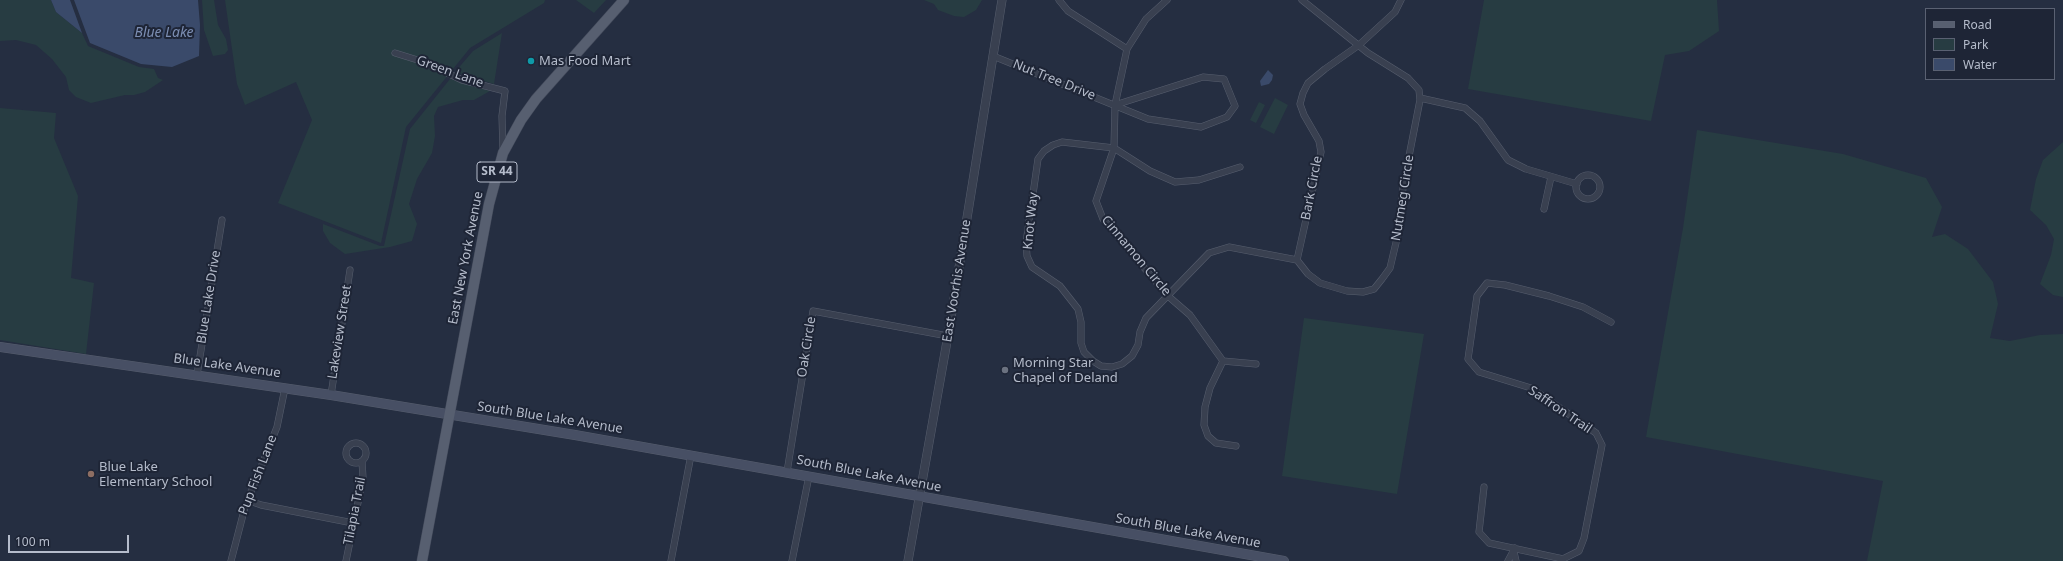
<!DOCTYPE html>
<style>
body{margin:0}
#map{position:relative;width:2063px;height:561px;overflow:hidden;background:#252e41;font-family:"Noto Sans",sans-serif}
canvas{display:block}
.legend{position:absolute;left:1925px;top:8px;width:130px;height:72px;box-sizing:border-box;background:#1e2536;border:1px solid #5a6172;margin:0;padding:5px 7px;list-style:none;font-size:12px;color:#b5bccb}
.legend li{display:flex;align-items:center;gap:8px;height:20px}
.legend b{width:20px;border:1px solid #5a6172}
.scale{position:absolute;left:8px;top:535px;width:121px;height:18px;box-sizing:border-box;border:2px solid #b5bccb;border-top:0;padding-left:5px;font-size:12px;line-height:14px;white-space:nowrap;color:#b5bccb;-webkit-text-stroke:3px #1e2536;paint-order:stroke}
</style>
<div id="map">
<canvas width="2063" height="561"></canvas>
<ul class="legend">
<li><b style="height:5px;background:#575f70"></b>Road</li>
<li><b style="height:11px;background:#273c42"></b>Park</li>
<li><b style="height:11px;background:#3a4a6a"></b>Water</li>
</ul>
<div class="scale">100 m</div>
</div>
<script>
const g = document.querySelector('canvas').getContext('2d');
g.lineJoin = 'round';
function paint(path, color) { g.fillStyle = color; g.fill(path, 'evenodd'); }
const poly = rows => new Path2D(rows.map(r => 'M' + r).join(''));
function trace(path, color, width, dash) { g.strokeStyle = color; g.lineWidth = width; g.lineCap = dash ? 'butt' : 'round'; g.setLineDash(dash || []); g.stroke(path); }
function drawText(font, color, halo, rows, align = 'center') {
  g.font = font + ' "Noto Sans",sans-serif'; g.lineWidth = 4; g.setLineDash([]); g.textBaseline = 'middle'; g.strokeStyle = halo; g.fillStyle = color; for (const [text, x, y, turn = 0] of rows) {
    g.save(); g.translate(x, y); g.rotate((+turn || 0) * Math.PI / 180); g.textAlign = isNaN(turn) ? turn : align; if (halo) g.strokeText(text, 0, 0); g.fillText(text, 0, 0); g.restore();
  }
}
paint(poly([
 [0,0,51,0,56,12,82,33,88,46,139,67,154,69,158,78,163,80,145,92,134,95,125,95,91,103,76,97,69,90,66,77,52,59,36,45,16,40,0,41],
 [202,0,214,0,218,25,226,39,228,50,225,54,213,56,204,30],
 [225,0,545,0,544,3,470,48,406,127,381,243,278,203,312,120,296,82,245,105,237,84],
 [576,0,606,0,594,13],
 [916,0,982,0,976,10,964,17,954,16,938,10,934,4,924,0],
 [1484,0,1717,0,1719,31,1689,51,1665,55,1651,121,1468,89],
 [502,33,494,84,455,72,473,51],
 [450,79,490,91,474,100,463,100,438,107,434,116,435,136,432,153,417,179,409,204,417,224,412,241,390,247,345,254,330,243,323,231,323,224,380,246,384,246,410,129],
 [1275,98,1288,105,1274,134,1260,127],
 [1259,102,1265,105,1256,123,1250,120],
 [0,108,56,113,54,138,78,196,71,278,94,283,86,354,0,340],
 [1697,130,1843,154,1926,178,1942,207,1932,237,1945,234,1968,249,1993,282,1998,304,1990,338,2010,341,2040,335,2063,334,2063,561,1867,561,1883,481,1646,437,1683,228],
 [2063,142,2063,297,2053,295,2040,284,2051,255,2054,239,2046,225,2030,210,2036,179,2043,160],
 [1304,318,1424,334,1397,494,1282,476]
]), '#273c42');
paint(poly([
 [51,0,70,0,82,33,56,12],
 [74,0,198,0,200,25,199,56,172,67,141,64,90,43],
 [1268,70,1273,75,1272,80,1269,84,1261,86,1260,81]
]), '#3a4a6a');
const minor = poly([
 [1059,0,1068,11,1127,49],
 [1167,0,1146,19,1127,49,1115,105,1114,148,1096,201,1103,219,1168,296,1190,315,1223,361,1256,364],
 [395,53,424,62,462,80,505,91,502,116,503,150],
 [993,56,1148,119,1201,127,1227,117,1235,106,1224,79,1203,77,1115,105],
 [1420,98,1465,108,1480,121,1508,160,1526,169,1577,184],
 [1240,167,1199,180,1175,182,1150,171,1114,148,1062,142,1053,145,1044,151,1038,159,1026,243,1027,256,1032,267,1060,286,1078,309,1081,322,1081,343,1084,352,1093,361,1101,366,1112,367,1122,364,1132,356,1138,345,1140,332,1146,318,1209,253,1229,247,1297,260,1321,152,1319,141,1304,115,1300,104,1303,93,1308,83,1325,69,1359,45,1395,12,1401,0],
 '1576 187a12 12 0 1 1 24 0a12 12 0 1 1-24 0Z',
 [1544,209,1551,177],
 [1297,260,1308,274,1320,283,1347,291,1363,292,1374,289,1382,279,1390,268,1399,230,1403,187,1420,100,1419,90,1408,78,1368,53,1302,0],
 [1223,361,1210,388,1205,407,1204,425,1208,436,1216,443,1236,446],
 [197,375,222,220],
 [331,395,350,270],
 '346 453a10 10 0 1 1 20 0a10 10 0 1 1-20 0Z',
 [787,472,813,311,948,336],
 [1484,487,1479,532,1489,543,1563,559,1579,551,1584,538,1602,445,1596,433,1531,388,1479,372,1468,359,1477,296,1487,283,1505,285,1549,296,1583,307,1611,322],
 [247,500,261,505,353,523],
 [1514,552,1516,561],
 [231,561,245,507,277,427,285,388],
 [346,561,363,478,362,461],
 [671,561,691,455],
 [792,561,809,476],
 [1508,561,1515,548]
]);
const tertiary = poly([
 [908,561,949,330,1002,0]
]);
const secondary = poly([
 [0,347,331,395,575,435,1284,561]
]);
const primary = poly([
 [422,561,489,204,503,153,521,120,536,99,624,0]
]);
trace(minor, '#575e6e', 7);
trace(tertiary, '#575e6e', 9);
trace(secondary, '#575e6e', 10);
trace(primary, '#42495a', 11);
trace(minor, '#394050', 6);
trace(tertiary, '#394050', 8);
trace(secondary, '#474f64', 9);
trace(primary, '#575f70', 10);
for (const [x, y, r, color] of [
 [531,61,4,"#0f9aa8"],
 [1005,370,4,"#6b7280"],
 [91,474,4,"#8d6e63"]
]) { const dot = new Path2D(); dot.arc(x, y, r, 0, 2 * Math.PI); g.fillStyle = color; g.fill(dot); trace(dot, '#1e2536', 1.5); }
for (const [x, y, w] of [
 [497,172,40]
]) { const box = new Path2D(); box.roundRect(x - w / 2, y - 10, w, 20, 3); g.fillStyle = '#1e2536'; g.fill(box); trace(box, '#b5bccb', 1); }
drawText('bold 12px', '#b5bccb', null, [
 ["SR 44",497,172]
]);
drawText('13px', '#b5bccb', '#1e2536', [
 ["Mas Food Mart",539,61],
 ["Morning Star",1013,363],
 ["Chapel of Deland",1013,378],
 ["Blue Lake",99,467],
 ["Elementary School",99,482]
], 'left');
drawText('13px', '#b5bccb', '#1e2536', [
 ["Green Lane",450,72,20],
 ["Nut Tree Drive",1054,80,22],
 ["Bark Circle",1312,188,-79],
 ["Nutmeg Circle",1403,198,-81],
 ["Knot Way",1031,221,-84],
 ["Cinnamon Circle",1136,256,50],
 ["East New York Avenue",466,258,-79],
 ["East Voorhis Avenue",957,281,-81],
 ["Blue Lake Drive",209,297,-81],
 ["Lakeview Street",340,332,-81],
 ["Oak Circle",807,347,-81],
 ["Blue Lake Avenue",227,366,8],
 ["Saffron Trail",1560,410,34],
 ["South Blue Lake Avenue",550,418,9],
 ["South Blue Lake Avenue",869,474,11],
 ["Pup Fish Lane",258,475,-69],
 ["Tilapia Trail",355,511,-79],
 ["South Blue Lake Avenue",1188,531,10]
]);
drawText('italic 14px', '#7c8eb3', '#1e2536', [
 ["Blue Lake",164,33]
]);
</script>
